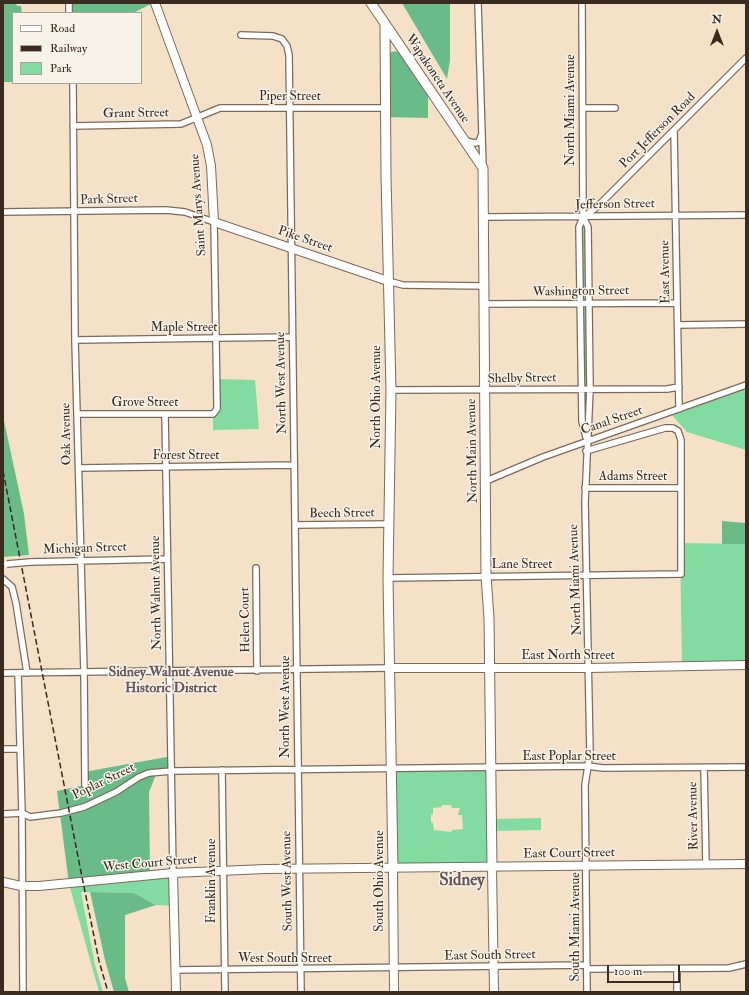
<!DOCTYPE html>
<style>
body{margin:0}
#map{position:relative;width:749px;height:995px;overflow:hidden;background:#f4e1c7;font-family:"IM FELL Double Pica",serif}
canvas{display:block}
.frame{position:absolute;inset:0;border:4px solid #3b2a1e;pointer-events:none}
.legend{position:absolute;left:12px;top:12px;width:130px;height:72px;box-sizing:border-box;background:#f7f3e8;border:1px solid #aca397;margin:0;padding:5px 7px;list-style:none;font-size:12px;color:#3b2a1e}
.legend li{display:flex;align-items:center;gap:8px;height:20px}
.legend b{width:20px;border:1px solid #aca397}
.north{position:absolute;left:697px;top:12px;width:40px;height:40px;-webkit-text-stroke:3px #f7f3e8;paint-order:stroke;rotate:0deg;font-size:11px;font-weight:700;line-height:16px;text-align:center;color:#3b2a1e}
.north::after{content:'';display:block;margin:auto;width:14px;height:18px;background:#3b2a1e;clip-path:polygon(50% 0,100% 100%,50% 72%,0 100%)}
.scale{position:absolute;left:607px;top:965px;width:73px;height:18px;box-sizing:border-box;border:2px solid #3b2a1e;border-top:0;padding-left:5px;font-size:12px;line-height:14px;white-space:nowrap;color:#3b2a1e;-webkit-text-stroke:3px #f7f3e8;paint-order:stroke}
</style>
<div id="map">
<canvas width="749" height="995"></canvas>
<div class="frame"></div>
<ul class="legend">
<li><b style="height:5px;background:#fff"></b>Road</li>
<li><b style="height:5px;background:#3b2a1e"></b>Railway</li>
<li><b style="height:11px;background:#82dca2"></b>Park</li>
</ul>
<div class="north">N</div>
<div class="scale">100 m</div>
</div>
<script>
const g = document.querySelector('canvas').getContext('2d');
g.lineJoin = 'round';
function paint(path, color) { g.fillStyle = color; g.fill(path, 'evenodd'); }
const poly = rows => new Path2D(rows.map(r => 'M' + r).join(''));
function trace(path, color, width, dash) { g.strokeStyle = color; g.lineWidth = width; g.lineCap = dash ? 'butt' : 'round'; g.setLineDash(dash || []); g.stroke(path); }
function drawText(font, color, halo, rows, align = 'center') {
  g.font = font + ' "IM FELL Double Pica",serif'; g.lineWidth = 3; g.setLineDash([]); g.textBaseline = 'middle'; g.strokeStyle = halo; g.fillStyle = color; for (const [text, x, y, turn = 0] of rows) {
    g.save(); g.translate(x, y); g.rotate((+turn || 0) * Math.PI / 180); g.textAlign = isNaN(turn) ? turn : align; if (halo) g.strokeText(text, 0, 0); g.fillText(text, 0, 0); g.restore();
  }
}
paint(poly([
 [583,217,588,227,586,441,582,421,579,227],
 [216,379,255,380,259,429,213,430,213,414,217,409],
 [746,385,746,450,687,432,669,412],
 [680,543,746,544,746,665,682,666],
 [491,768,492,819,541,818,541,830,492,831,492,867,393,868,392,769],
 [442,805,451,805,452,808,460,808,458,815,462,815,463,829,452,830,451,832,434,830,433,823,431,822,431,815,433,814,433,808,442,807],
 [173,873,174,906,156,905,134,893,81,892,95,965,103,992,99,992,69,884]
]), '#82dca2');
paint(poly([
 [3,3,14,3,18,6,21,6,22,13,13,13,13,82,3,82],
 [69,3,153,3,133,13,69,13],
 [402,3,450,3,450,60,447,79],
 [395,51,402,54,428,89,428,118,385,117,389,53],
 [3,416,24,514,29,555,3,557],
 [722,521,746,523,746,544,722,544],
 [172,756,172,771,157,772,149,792,150,876,69,884,57,791,85,785,84,772],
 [90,892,134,893,156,905,125,915,125,978,129,992,114,992,105,960]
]), '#69bc88');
const street = poly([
 [69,3,69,13],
 [478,3,483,167],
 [582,3,583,217,579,227,582,421,586,437],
 [241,35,273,36,282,39,287,46,289,55,301,992],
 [73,83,75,340,84,672,85,785],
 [583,108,615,108],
 [73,126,181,124,220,108,385,108],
 [674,131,679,409],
 [466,141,475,143,479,142,481,136],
 [3,212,166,210,185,212,214,222,217,402,217,409,213,414,77,414],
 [485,217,746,215],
 [583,217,588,227,590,389,585,502,590,753,585,785,587,992],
 [584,217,599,205,746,58],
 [388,281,403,285,485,286],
 [485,304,677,303],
 [678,325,746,324],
 [75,340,292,337],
 [391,390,667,389,679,387],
 [165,414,173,873],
 [79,468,294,465],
 [486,481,543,457,746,385],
 [585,488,680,488],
 [295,525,389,524],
 [30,562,167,559],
 [256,568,257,671],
 [388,578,681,574,681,440,678,431,673,428,665,428,586,451],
 [3,579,12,587,16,603,27,673],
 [3,673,390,668],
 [18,673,22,813,23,992],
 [3,749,20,749],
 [704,768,706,864],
 [222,770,225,992],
 [3,814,22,813,30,817,61,813,84,807,116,792,139,777,149,773,172,771,588,766,603,768,746,767],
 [587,969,729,968,746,964],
 [677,969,677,992],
 [175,970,587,965]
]);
const secondary = poly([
 [155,3,207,145,211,166,214,222,388,281],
 [390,668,589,668,746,665],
 [492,867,494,992],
 [393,868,394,992],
 [173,873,176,992],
 [3,882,21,886,39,886,173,873,265,869,746,864]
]);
const primary = poly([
 [371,3,483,168,486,576,489,618,492,867],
 [385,25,386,176,391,390,388,578,393,868]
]);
trace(street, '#7c6a59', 8);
trace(secondary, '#7c6a59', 10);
trace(primary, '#7c6a59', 11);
trace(street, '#fff', 5.5);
trace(secondary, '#fff', 8);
trace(primary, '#fff', 9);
trace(poly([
 [3,471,81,872,99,961,108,992]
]), '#3b2a1e', 1.5, [6, 3]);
const streetBridge = poly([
 [7,564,30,562]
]);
trace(streetBridge, '#7c6a59', 8, []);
trace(streetBridge, '#fff', 5.5);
drawText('13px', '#3b2a1e', '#f7f3e8', [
 ["Wapakoneta Avenue",437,79,56],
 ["Piper Street",290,97],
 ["North Miami Avenue",571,110,-90],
 ["Grant Street",136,114,-1],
 ["Port Jefferson Road",658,131,-45],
 ["Park Street",109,200,-2],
 ["Saint Marys Avenue",199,205,-94],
 ["Jefferson Street",615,205,-1],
 ["Pike Street",305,240,19],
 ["East Avenue",666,272,-91],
 ["Washington Street",581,292,-1],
 ["Maple Street",184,328],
 ["Shelby Street",522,379,-1],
 ["North West Avenue",282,383,-91],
 ["North Ohio Avenue",377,397,-90],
 ["Grove Street",145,403],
 ["Canal Street",612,421,-19],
 ["Oak Avenue",67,434,-91],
 ["North Main Avenue",473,451,-91],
 ["Forest Street",186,456],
 ["Adams Street",633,477],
 ["Beech Street",342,514,-1],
 ["Michigan Street",85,549,-2],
 ["Lane Street",522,565],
 ["North Miami Avenue",576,580,-92],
 ["North Walnut Avenue",157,593,-91],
 ["Helen Court",246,620,-91],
 ["East North Street",568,656],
 ["North West Avenue",286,707,-90],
 ["East Poplar Street",569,757],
 ["Poplar Street",104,782,-26],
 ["River Avenue",694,816,-91],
 ["East Court Street",569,854,-1],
 ["West Court Street",150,864,-5],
 ["Franklin Avenue",212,881,-90],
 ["South West Avenue",288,881,-91],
 ["South Ohio Avenue",380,881,-90],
 ["South Miami Avenue",576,927,-90],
 ["East South Street",490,956,-1],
 ["West South Street",285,959]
]);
drawText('bold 14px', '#69565d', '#f7f3e8', [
 ["Sidney Walnut Avenue",171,673],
 ["Historic District",171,689]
]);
drawText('bold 17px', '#69565d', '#f7f3e8', [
 ["Sidney",462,881]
]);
</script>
